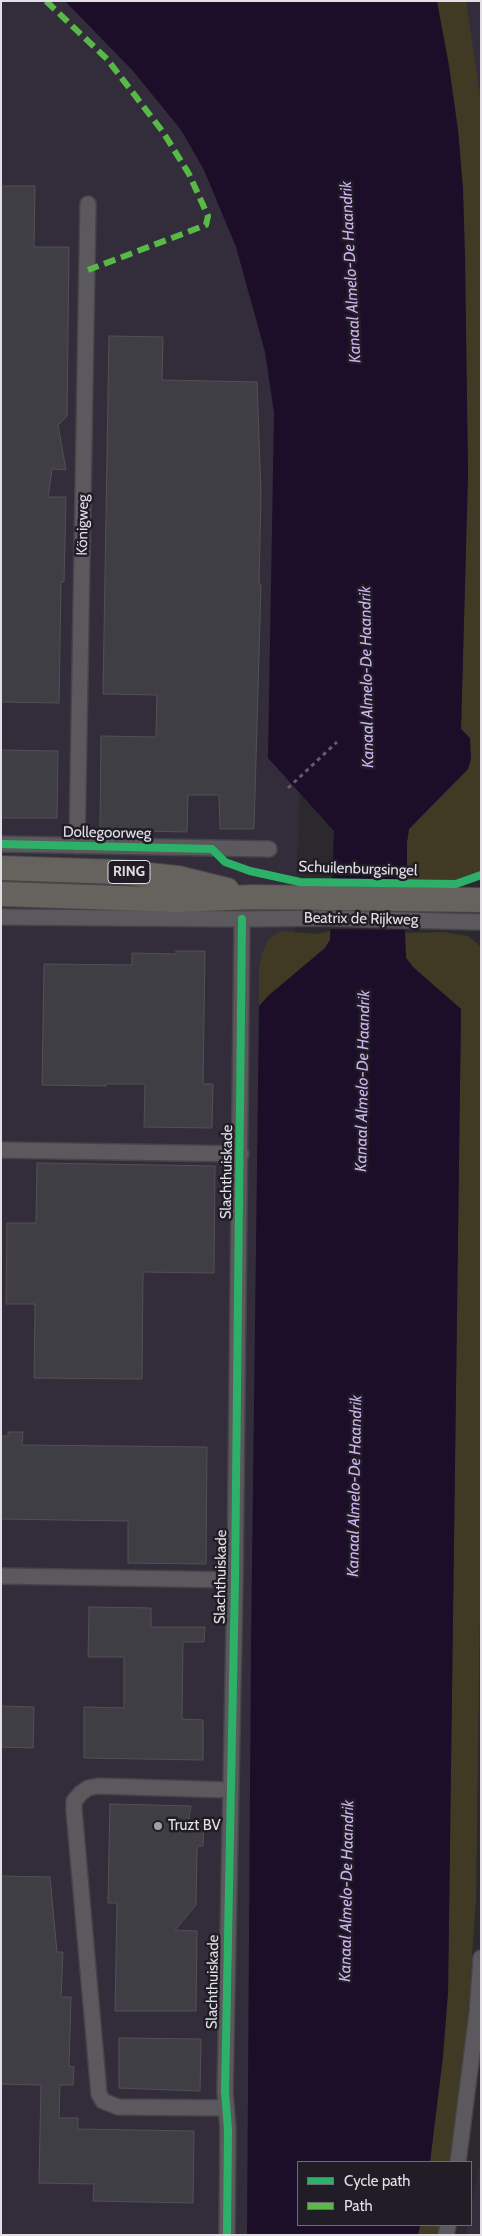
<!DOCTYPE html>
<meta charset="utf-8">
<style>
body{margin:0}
#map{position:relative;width:482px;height:2236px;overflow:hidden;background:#2b292e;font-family:Cabin,sans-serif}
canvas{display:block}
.frame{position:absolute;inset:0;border:2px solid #e2e0e6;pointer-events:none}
.legend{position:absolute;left:297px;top:2161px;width:175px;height:65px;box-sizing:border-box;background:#211d26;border:1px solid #6e6b73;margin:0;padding:6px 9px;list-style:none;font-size:15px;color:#e2e0e6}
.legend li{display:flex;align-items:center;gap:10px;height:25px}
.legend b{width:25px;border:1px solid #6e6b73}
</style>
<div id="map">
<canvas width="482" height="2236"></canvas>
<div class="frame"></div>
<ul class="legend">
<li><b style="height:6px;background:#2db169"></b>Cycle path</li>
<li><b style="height:6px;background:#58b947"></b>Path</li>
</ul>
</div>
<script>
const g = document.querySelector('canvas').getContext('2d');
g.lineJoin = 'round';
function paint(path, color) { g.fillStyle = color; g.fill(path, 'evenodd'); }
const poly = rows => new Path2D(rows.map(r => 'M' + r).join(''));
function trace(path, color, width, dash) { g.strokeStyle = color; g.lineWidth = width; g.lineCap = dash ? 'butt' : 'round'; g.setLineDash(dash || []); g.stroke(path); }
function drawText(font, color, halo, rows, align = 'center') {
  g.font = font + ' Cabin,sans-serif'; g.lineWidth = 5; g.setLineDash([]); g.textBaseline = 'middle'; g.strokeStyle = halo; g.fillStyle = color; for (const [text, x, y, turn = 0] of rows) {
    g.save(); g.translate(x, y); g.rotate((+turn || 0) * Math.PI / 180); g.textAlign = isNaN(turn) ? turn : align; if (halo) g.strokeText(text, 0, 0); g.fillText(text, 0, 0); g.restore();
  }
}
paint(poly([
 [1,1,89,1,225,160,310,491,250,2235,1,2235],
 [451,1,481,1,481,178],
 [481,2157,481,2235,466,2235,468,2225,471,2225,471,2208]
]), '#332d3b');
paint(poly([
 [437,1,466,1,481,102,481,873,458,880,443,881,407,880,407,842,409,829,468,769,470,738,461,729,468,473,463,189,458,130],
 [281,931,316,934,331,931,330,940,325,948,268,996,259,1006,259,970,262,953,269,939],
 [444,932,468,936,481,947,481,1539,476,1900,466,2039,450,2162,430,2162,448,1992,461,1009,414,968,406,958,405,933],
 [420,2225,441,2225,439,2235,418,2235]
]), '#403a24');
paint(poly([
 [65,1,437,1,449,66,458,130,463,189,465,255,468,473,461,729,470,738,471,759,468,769,409,829,407,842,407,880,403,885,406,958,414,968,461,1009,448,1992,443,2057,430,2162,298,2162,298,2225,420,2225,418,2235,247,2235,251,1644,259,1006,268,996,325,948,330,940,334,831,268,758,274,413,265,352,236,247,204,170,181,130,133,71]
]), '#1c0e29');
paint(poly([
 [331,879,409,881,405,885,407,930,328,929]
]), '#2b292e');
const building = poly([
 [1,186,35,186,34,247,69,247,67,416,58,425,66,470,52,469,48,497,66,497,64,582,61,582,59,703,1,702,1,186],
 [109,336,163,337,162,380,257,382,261,494,259,584,261,584,254,829,220,829,219,795,188,795,187,832,100,830,101,736,156,737,157,695,103,694,109,336],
 [1,750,58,751,57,818,1,818,1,750],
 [176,951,205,951,203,1084,213,1084,212,1128,144,1127,145,1084,106,1084,106,1086,42,1085,44,964,132,965,132,953,176,954,176,951],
 [37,1163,215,1166,214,1273,143,1272,142,1379,34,1378,35,1304,6,1304,7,1223,36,1223,37,1163],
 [8,1432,23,1432,22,1445,207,1447,206,1564,128,1563,128,1521,1,1519,1,1436,8,1436,8,1432],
 [89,1607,151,1608,151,1627,205,1627,204,1642,183,1642,182,1719,203,1720,203,1760,84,1758,84,1707,124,1708,124,1657,88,1657,89,1607],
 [1,1706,34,1707,33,1748,1,1747,1,1706],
 [110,1804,191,1806,188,1824,204,1819,203,1846,198,1846,197,1850,196,1905,175,1930,197,1931,196,2011,115,2011,117,1903,108,1903,110,1804],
 [1,1876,50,1877,57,1952,63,1952,61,1997,71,1997,69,2066,74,2067,73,2085,60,2085,59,2118,78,2118,78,2129,194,2131,193,2203,93,2201,94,2184,39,2183,41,2085,1,2084,1,1876],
 [119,2038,201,2039,200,2091,119,2088,119,2038]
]);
paint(building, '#403e45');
trace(building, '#525054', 1);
const street = poly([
 [1,844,269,849],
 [77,846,88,204],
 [1,917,242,919,325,918,481,922],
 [1,1150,241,1154],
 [1,1576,235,1580],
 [226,2108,118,2107,103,2101,99,2094,74,1810,74,1801,81,1793,88,1788,98,1786,230,1790],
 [458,2162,477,2014,481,1958],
 [227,2235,228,2129,225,2092,235,1580,242,919],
 [446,2235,448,2225]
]);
const primary = poly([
 [1,868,121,872,178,878,227,890],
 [1,894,178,900,253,897,481,900]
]);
trace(street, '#454448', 18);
trace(primary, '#454448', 26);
trace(poly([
 [288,788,337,742]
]), '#615f63', 3, [4, 4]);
trace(street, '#5b595d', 15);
trace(primary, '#66635e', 24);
trace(poly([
 [46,1,107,59,163,132,189,174,208,216,206,225,88,270]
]), '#58b947', 6, [12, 6]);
trace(poly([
 [1,844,212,849,225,862,250,871,300,882,456,884,481,875],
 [227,2235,228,2129,225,2092,235,1580,242,919]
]), '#2db169', 8);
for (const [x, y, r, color] of [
 [158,1826,5,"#a2a0a6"]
]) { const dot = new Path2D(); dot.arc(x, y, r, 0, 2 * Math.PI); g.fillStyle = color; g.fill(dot); trace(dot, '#211d26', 2); }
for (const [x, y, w] of [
 [129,872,42]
]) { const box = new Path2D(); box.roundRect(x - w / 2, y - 11.5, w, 23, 4); g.fillStyle = '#211d26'; g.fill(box); trace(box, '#e2e0e6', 1); }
drawText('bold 14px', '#e2e0e6', null, [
 ["RING",129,872]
]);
drawText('15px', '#e2e0e6', '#211d26', [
 ["Königweg",83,525,-89],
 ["Dollegoorweg",107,833,1],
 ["Schuilenburgsingel",358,869,2],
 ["Beatrix de Rijkweg",361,919,1],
 ["Slachthuiskade",227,1172,-89],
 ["Slachthuiskade",221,1577,-89],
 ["Slachthuiskade",213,1982,-89]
]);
drawText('15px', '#e2e0e6', '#211d26', [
 ["Truzt BV",168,1826]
], 'left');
drawText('italic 16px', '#ccb3ef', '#211d26', [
 ["Kanaal Almelo-De Haandrik",351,272,-93],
 ["Kanaal Almelo-De Haandrik",367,677,-91],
 ["Kanaal Almelo-De Haandrik",363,1081,-89],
 ["Kanaal Almelo-De Haandrik",355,1486,-89],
 ["Kanaal Almelo-De Haandrik",347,1891,-89]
]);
</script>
